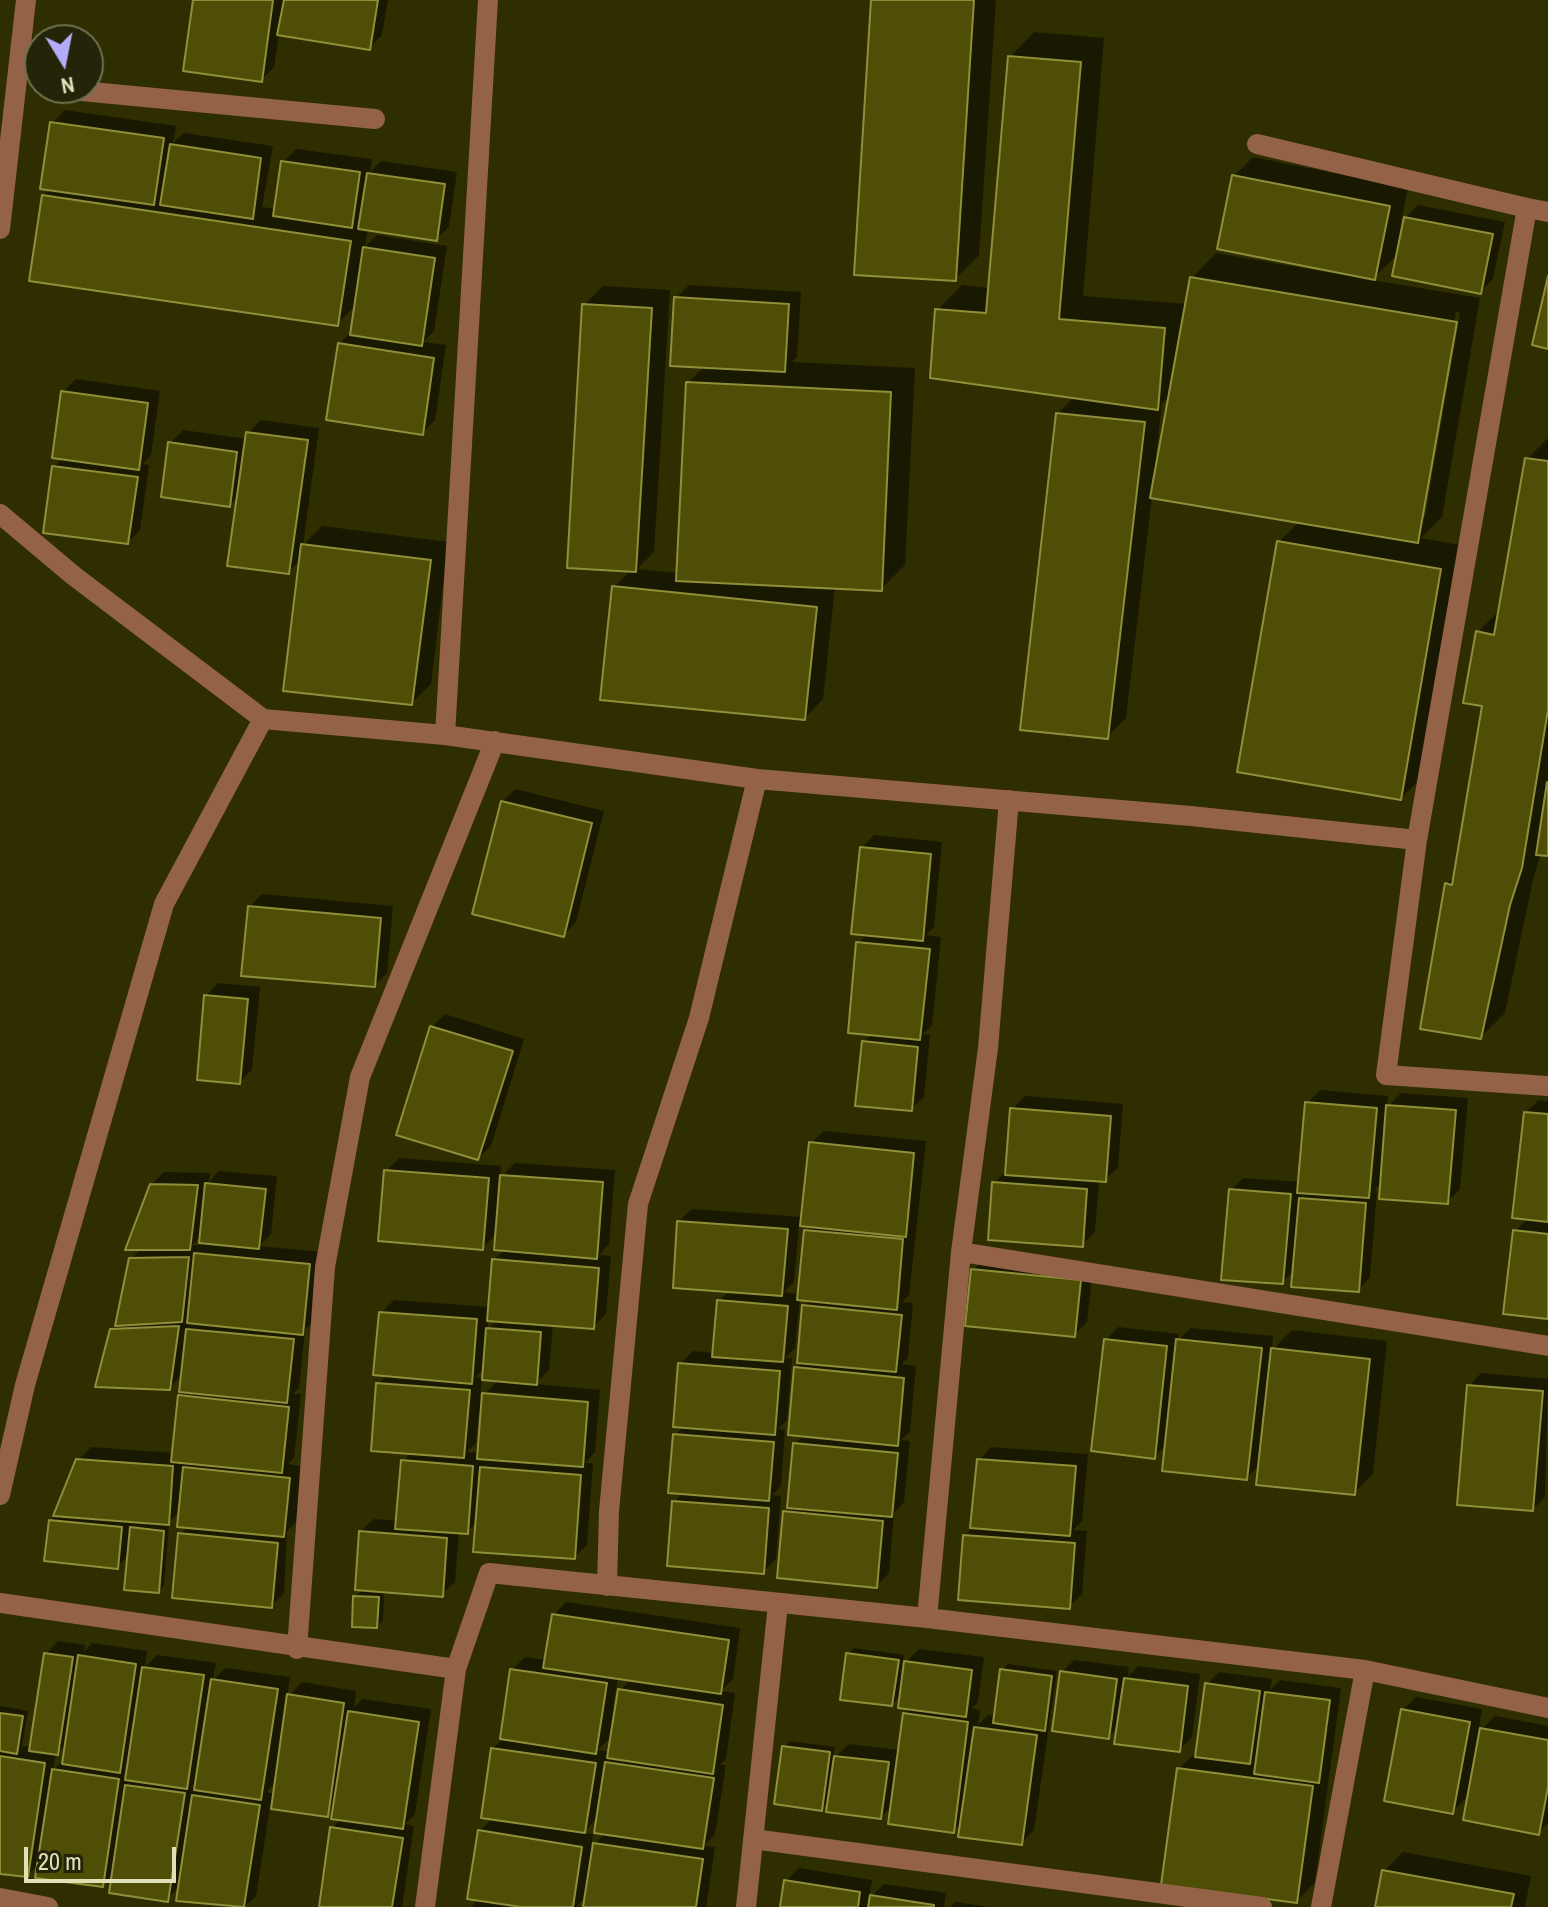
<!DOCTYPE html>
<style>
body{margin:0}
#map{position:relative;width:1548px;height:1907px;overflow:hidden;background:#2f2e00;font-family:"Archivo Narrow",sans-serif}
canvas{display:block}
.north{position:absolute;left:24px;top:24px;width:80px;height:80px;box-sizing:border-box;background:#242409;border:2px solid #6f704f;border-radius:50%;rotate:170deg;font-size:22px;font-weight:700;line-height:32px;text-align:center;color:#e0e1b8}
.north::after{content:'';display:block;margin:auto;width:28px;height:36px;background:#b5acf9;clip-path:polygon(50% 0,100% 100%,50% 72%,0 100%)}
.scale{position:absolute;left:24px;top:1847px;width:152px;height:36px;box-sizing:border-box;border:4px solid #e0e1b8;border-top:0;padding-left:10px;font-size:24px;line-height:28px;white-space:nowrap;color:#e0e1b8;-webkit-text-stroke:6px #242409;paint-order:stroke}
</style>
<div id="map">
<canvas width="1548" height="1907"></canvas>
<div class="north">N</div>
<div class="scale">20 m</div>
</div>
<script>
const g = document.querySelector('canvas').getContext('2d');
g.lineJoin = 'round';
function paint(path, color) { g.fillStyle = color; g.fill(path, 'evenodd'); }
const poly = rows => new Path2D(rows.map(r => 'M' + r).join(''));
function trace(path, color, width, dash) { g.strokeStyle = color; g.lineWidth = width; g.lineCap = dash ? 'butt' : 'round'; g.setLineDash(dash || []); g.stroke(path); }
paint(poly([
 [195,0,388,0,382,35,369,48,279,33,274,67,261,80],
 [873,0,996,0,979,255,955,279],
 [1034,32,1104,38,1083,296,1187,304,1192,278,1216,253,1332,273,1333,270,1234,176,1253,157,1408,188,1401,222,1418,205,1505,222,1493,279,1480,292,1398,254,1372,280,1480,298,1442,517,1421,538,1465,546,1425,774,1401,798,1279,542,1300,521,1152,496,1126,718,1107,737,1057,414,1075,396,937,310,962,285,990,288,1010,57],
 [1456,312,1460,313,1425,517,1421,517],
 [1171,395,1160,458,1156,457,1162,403],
 [65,110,176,126,173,143,184,133,273,146,262,207,276,209,283,162,296,149,372,159,370,172,381,161,457,172,449,227,436,239,368,229,365,247,377,235,447,246,434,331,423,342,446,345,435,420,422,433,339,344,352,331,356,305,337,324,43,196,52,188,52,123],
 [689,285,801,292,797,357,792,362,915,368,905,565,881,589,835,587,823,699,805,718,614,587,631,570,584,305,603,286,670,290,654,552,637,569,678,573,688,383,705,366,676,298],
 [76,379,160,391,151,455,142,464,149,465,140,530,128,542,54,467,64,457,63,392],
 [261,420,319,428,303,545,322,526,448,542,431,684,412,703,301,559,288,572,239,495,230,505,170,443,183,430,247,439,248,433],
 [1548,438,1548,854,1541,853,1533,879,1505,1013,1481,1037,1447,884,1456,875,1484,705,1478,632,1501,609,1527,459],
 [515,789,604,811,576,922,564,935,502,802],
 [874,835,942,842,934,927,926,935,941,937,932,1025,923,1034,930,1035,924,1097,911,1109,864,1042,873,1033,858,943,867,934,862,848],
 [262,894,393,906,387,973,374,985,250,907],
 [218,983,260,987,252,1069,240,1082,206,996],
 [445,1014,524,1039,491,1146,478,1158,432,1027],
 [1320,1090,1388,1096,1387,1107,1401,1093,1468,1098,1460,1189,1447,1202,1382,1182,1374,1191,1377,1191,1370,1277,1358,1290,1295,1270,1282,1282,1231,1190,1243,1178,1300,1182,1307,1103],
 [1025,1096,1123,1104,1118,1167,1105,1180,1099,1179,1095,1232,1082,1245,994,1183,1007,1170,1012,1109],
 [1539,1100,1548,1101,1548,1317,1515,1231,1529,1218,1526,1112],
 [824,1131,926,1141,909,1295,902,1302,913,1303,908,1358,901,1364,916,1366,910,1431,901,1440,910,1441,904,1502,894,1513,889,1573,876,1586,785,1512,789,1508,795,1444,804,1435,796,1368,802,1362,804,1306,811,1299,800,1298,795,1348,785,1358,792,1358,787,1420,778,1429,785,1430,781,1486,772,1495,781,1496,776,1559,763,1572,674,1502,684,1492,675,1435,684,1426,680,1364,693,1351,714,1353,719,1301,729,1291,679,1221,692,1209,803,1217,811,1143],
 [799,1224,812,1225,806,1231,800,1294,784,1292,794,1282],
 [399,1158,501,1166,500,1178,515,1163,615,1170,609,1244,599,1255,611,1256,606,1314,593,1327,553,1324,549,1370,535,1384,600,1390,595,1452,585,1463,593,1463,587,1545,574,1557,477,1522,467,1532,459,1531,455,1582,442,1594,384,1590,383,1620,377,1626,355,1597,364,1588,361,1531,374,1519,398,1521,403,1461,412,1452,378,1384,387,1375,381,1313,394,1300,490,1307,494,1260,505,1249,498,1232,482,1248,386,1171],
 [488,1319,497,1320,487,1330],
 [485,1368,484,1378,475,1377],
 [482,1378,499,1380,480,1398],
 [479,1413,483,1414,480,1453,467,1452,476,1443],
 [219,1171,277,1176,271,1234,259,1246,322,1252,315,1320,305,1330,299,1388,293,1394,301,1394,294,1458,288,1464,301,1466,296,1522,287,1531,284,1593,271,1606,180,1534,189,1526,181,1510,166,1525,169,1525,164,1585,158,1591,129,1555,117,1567,51,1521,78,1460,91,1447,174,1453,179,1396,185,1390,183,1374,169,1388,112,1330,117,1325,131,1259,142,1248,151,1185,164,1172,210,1173,209,1182],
 [202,1235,201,1245,192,1245],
 [986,1257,1093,1268,1087,1322,1075,1334,973,1270],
 [1118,1327,1179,1334,1178,1340,1191,1328,1273,1336,1272,1350,1292,1330,1387,1341,1373,1474,1354,1493,1261,1464,1246,1478,1167,1444,1154,1457,1106,1340],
 [1481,1373,1548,1379,1545,1497,1533,1509,1469,1386],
 [991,1447,1088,1454,1082,1521,1073,1530,1087,1531,1082,1594,1069,1607,965,1536,972,1528,979,1460],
 [566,1602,740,1628,733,1679,721,1691,735,1693,726,1759,720,1765,726,1765,715,1834,704,1846,715,1847,706,1907,585,1907,586,1897,576,1907,471,1907,479,1899,480,1831,493,1818,493,1748,502,1740,512,1670,525,1657,547,1660,554,1615],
 [618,1677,631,1679,620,1690,617,1709,613,1708],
 [613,1735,610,1752,598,1750],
 [598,1817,606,1833,591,1847,593,1834,583,1833],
 [58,1641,85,1645,84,1652,92,1643,147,1651,145,1667,157,1655,216,1663,213,1680,225,1668,290,1677,287,1698,302,1682,356,1691,354,1708,362,1699,431,1709,415,1814,405,1824,414,1826,402,1907,321,1907,332,1828,342,1818,335,1806,327,1815,270,1807,256,1896,244,1907,178,1899,180,1886,167,1899,114,1873,102,1885,40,1863,27,1875,0,1872,0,1706,28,1711,22,1746,32,1747,46,1654],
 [67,1744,64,1759,53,1770,56,1753],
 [276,1782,275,1794,266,1792],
 [854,1648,904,1655,902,1666,919,1649,984,1657,978,1702,972,1708,980,1710,978,1725,988,1715,996,1716,1002,1670,1008,1664,1057,1671,1034,1830,1021,1843,963,1822,953,1831,893,1805,881,1817,830,1800,821,1809,784,1747,790,1741,835,1747,833,1759,849,1744,900,1750,905,1714,911,1707,902,1694,892,1704,848,1654],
 [1074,1660,1129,1667,1128,1677,1138,1666,1200,1674,1192,1737,1179,1750,1119,1726,1109,1737,1062,1672],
 [1219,1672,1272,1679,1270,1690,1280,1680,1341,1688,1315,1882,1297,1901,1179,1769,1198,1750,1207,1684],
 [1416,1697,1482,1709,1478,1733,1495,1716,1548,1726,1548,1823,1539,1832,1469,1795,1452,1812,1403,1710],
 [1403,1852,1531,1876,1525,1907,1377,1907,1384,1871],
 [799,1868,872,1880,869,1899,884,1884,946,1893,944,1907,782,1907,786,1881],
 [955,1902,989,1907,950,1907]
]), '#0007');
const building = poly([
 [193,0,273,0,262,82,183,71,193,0],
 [284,0,378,0,370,50,277,35,284,0],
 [871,0,974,0,956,281,854,275,871,0],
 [1008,56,1081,62,1059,319,1165,328,1158,410,930,378,935,309,986,313,1008,56],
 [50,122,164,138,154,205,40,189,50,122],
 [170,144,261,158,253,219,160,205,170,144],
 [281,161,360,172,352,228,273,216,281,161],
 [367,173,445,184,437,241,358,229,367,173],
 [1232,175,1390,206,1375,280,1217,249,1232,175],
 [42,195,351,241,338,326,29,281,42,195],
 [1404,217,1493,234,1481,294,1392,276,1404,217],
 [363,247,435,258,422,346,350,335,363,247],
 [1548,276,1548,349,1532,345,1548,276],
 [1190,277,1457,322,1418,543,1150,498,1190,277],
 [674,297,789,304,785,372,670,366,674,297],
 [582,304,652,308,636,572,567,568,582,304],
 [338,343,434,358,423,435,326,420,338,343],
 [686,382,891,392,882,591,676,581,686,382],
 [61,391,148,403,139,470,52,458,61,391],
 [1056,413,1145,422,1108,739,1020,730,1056,413],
 [246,432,308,440,289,574,227,566,246,432],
 [168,442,237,452,230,507,161,497,168,442],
 [1525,458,1548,461,1548,710,1522,868,1510,905,1481,1039,1420,1029,1445,883,1452,885,1482,706,1463,703,1476,631,1494,635,1525,458],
 [52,466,138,477,128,544,43,533,52,466],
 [1277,541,1441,569,1401,800,1237,772,1277,541],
 [301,544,431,560,412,705,283,691,301,544],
 [612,586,817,607,805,720,600,700,612,586],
 [1547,782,1548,783,1548,856,1536,855,1547,782],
 [501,801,592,823,564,937,472,914,501,801],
 [860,847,931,854,923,941,851,934,860,847],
 [248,906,381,918,375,987,241,976,248,906],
 [856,942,930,949,920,1040,848,1033,856,942],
 [204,995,248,999,240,1084,197,1080,204,995],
 [430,1026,513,1051,478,1160,396,1135,430,1026],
 [862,1041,918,1047,912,1111,855,1106,862,1041],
 [1305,1102,1377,1108,1369,1198,1297,1193,1305,1102],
 [1386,1105,1456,1110,1448,1204,1379,1199,1386,1105],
 [1010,1108,1111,1116,1106,1182,1005,1175,1010,1108],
 [1524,1112,1548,1114,1548,1222,1512,1218,1524,1112],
 [809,1142,914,1153,906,1237,800,1226,809,1142],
 [384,1170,489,1178,483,1250,378,1241,384,1170],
 [500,1175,603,1182,597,1259,494,1250,500,1175],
 [992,1182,1087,1189,1083,1247,988,1240,992,1182],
 [205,1183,266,1189,259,1249,199,1243,205,1183],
 [150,1184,198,1185,190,1250,125,1250,150,1184],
 [1229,1189,1291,1194,1283,1284,1221,1280,1229,1189],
 [1299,1198,1366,1203,1359,1292,1291,1287,1299,1198],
 [677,1221,788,1229,782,1296,673,1288,677,1221],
 [804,1230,903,1239,897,1310,797,1300,804,1230],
 [1513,1230,1548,1234,1548,1319,1503,1314,1513,1230],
 [194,1253,310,1264,303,1335,187,1323,194,1253],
 [189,1257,182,1322,115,1326,129,1258,189,1257],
 [492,1259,599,1268,594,1329,487,1321,492,1259],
 [971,1269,1081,1280,1075,1337,965,1326,971,1269],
 [717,1300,788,1306,783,1362,712,1357,717,1300],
 [802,1305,902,1315,896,1372,797,1363,802,1305],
 [379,1312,477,1319,472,1384,373,1375,379,1312],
 [179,1326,170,1390,95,1387,110,1329,179,1326],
 [486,1328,541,1332,537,1385,482,1380,486,1328],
 [186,1329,294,1339,287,1403,179,1392,186,1329],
 [1104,1339,1167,1346,1155,1459,1091,1451,1104,1339],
 [1176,1339,1262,1348,1247,1480,1162,1471,1176,1339],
 [1271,1348,1370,1359,1355,1495,1256,1485,1271,1348],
 [678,1363,780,1371,775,1435,673,1427,678,1363],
 [794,1367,904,1378,898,1446,788,1435,794,1367],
 [376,1383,470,1390,464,1458,371,1451,376,1383],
 [1467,1385,1543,1391,1533,1511,1457,1505,1467,1385],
 [482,1393,588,1402,583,1467,477,1459,482,1393],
 [178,1395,289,1407,282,1473,171,1462,178,1395],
 [673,1434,774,1442,769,1501,668,1493,673,1434],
 [793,1443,898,1453,892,1517,787,1508,793,1443],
 [76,1459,173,1466,169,1525,53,1516,76,1459],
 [977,1459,1076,1466,1070,1536,970,1528,977,1459],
 [401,1460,473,1466,468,1534,395,1529,401,1460],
 [183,1467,290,1478,284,1537,177,1527,183,1467],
 [480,1467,581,1475,575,1559,473,1552,480,1467],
 [672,1501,769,1508,764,1574,667,1566,672,1501],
 [783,1511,883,1521,877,1588,777,1578,783,1511],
 [49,1520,122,1527,118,1569,44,1561,49,1520],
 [130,1527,164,1531,159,1593,124,1590,130,1527],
 [359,1531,447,1538,443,1597,355,1590,359,1531],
 [178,1533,278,1543,272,1608,172,1598,178,1533],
 [963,1535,1075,1543,1070,1609,958,1600,963,1535],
 [353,1596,379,1597,377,1628,352,1627,353,1596],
 [552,1614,729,1640,721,1694,543,1668,552,1614],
 [44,1653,73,1657,58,1755,29,1751,44,1653],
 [846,1653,899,1660,892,1706,840,1700,846,1653],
 [78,1655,136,1664,120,1773,62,1764,78,1655],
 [904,1661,972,1670,966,1717,898,1708,904,1661],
 [142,1667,204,1675,187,1789,125,1780,142,1667],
 [510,1669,607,1683,596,1754,500,1739,510,1669],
 [1000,1669,1052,1676,1045,1731,993,1723,1000,1669],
 [1060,1671,1117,1679,1109,1739,1052,1731,1060,1671],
 [1124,1678,1188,1686,1180,1752,1114,1744,1124,1678],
 [211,1679,278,1689,261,1800,194,1790,211,1679],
 [1205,1683,1260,1691,1250,1764,1195,1757,1205,1683],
 [618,1689,723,1705,713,1774,607,1758,618,1689],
 [1265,1692,1330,1700,1319,1783,1254,1774,1265,1692],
 [287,1694,344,1703,328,1817,271,1809,287,1694],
 [1401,1709,1470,1722,1453,1814,1384,1801,1401,1709],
 [348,1711,419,1722,403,1829,331,1819,348,1711],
 [0,1713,23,1716,17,1754,0,1751,0,1713],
 [903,1713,968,1722,954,1833,888,1824,903,1713],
 [974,1727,1037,1735,1022,1845,958,1837,974,1727],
 [1480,1728,1548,1740,1548,1787,1539,1835,1463,1820,1480,1728],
 [782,1746,830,1752,822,1811,774,1804,782,1746],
 [491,1748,596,1763,585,1833,481,1818,491,1748],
 [0,1756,45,1763,28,1877,0,1874,0,1756],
 [834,1756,889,1762,881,1819,826,1812,834,1756],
 [605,1762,714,1778,703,1849,594,1833,605,1762],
 [1177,1768,1313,1786,1297,1903,1161,1885,1177,1768],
 [52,1769,119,1779,103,1887,35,1878,52,1769],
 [125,1785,185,1793,168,1902,109,1893,125,1785],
 [192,1795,260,1805,244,1907,176,1901,192,1795],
 [330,1827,403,1838,392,1907,319,1907,330,1827],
 [478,1830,582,1847,573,1907,521,1907,467,1899,478,1830],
 [593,1843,703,1859,696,1907,583,1907,593,1843],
 [1382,1870,1514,1894,1511,1907,1375,1907,1382,1870],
 [784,1880,860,1892,858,1907,780,1907,784,1880],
 [870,1895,934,1905,934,1907,868,1907,870,1895]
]);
paint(building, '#4f4e06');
trace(building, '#8f8f3a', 2);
trace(poly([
 [50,88,375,119],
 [1257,144,1527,208],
 [1548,212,1527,208,1417,840,1386,1075,1548,1086],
 [0,229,26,0],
 [0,514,74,576,263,719,445,735,757,779,1191,816,1417,840],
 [445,735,488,0],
 [961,1252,1548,1346],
 [0,1495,25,1385,164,904,263,719],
 [607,1586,609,1511,638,1204,699,1018,757,779],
 [0,1603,456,1669,489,1573,927,1618,1365,1670,1548,1708],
 [927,1618,961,1252,988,1048,1009,800],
 [297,1649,325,1267,360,1077,495,741],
 [753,1839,1262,1907],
 [0,1898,48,1907],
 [425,1907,456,1669],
 [746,1907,778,1604],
 [1321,1907,1365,1670]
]), '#946247', 20);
</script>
